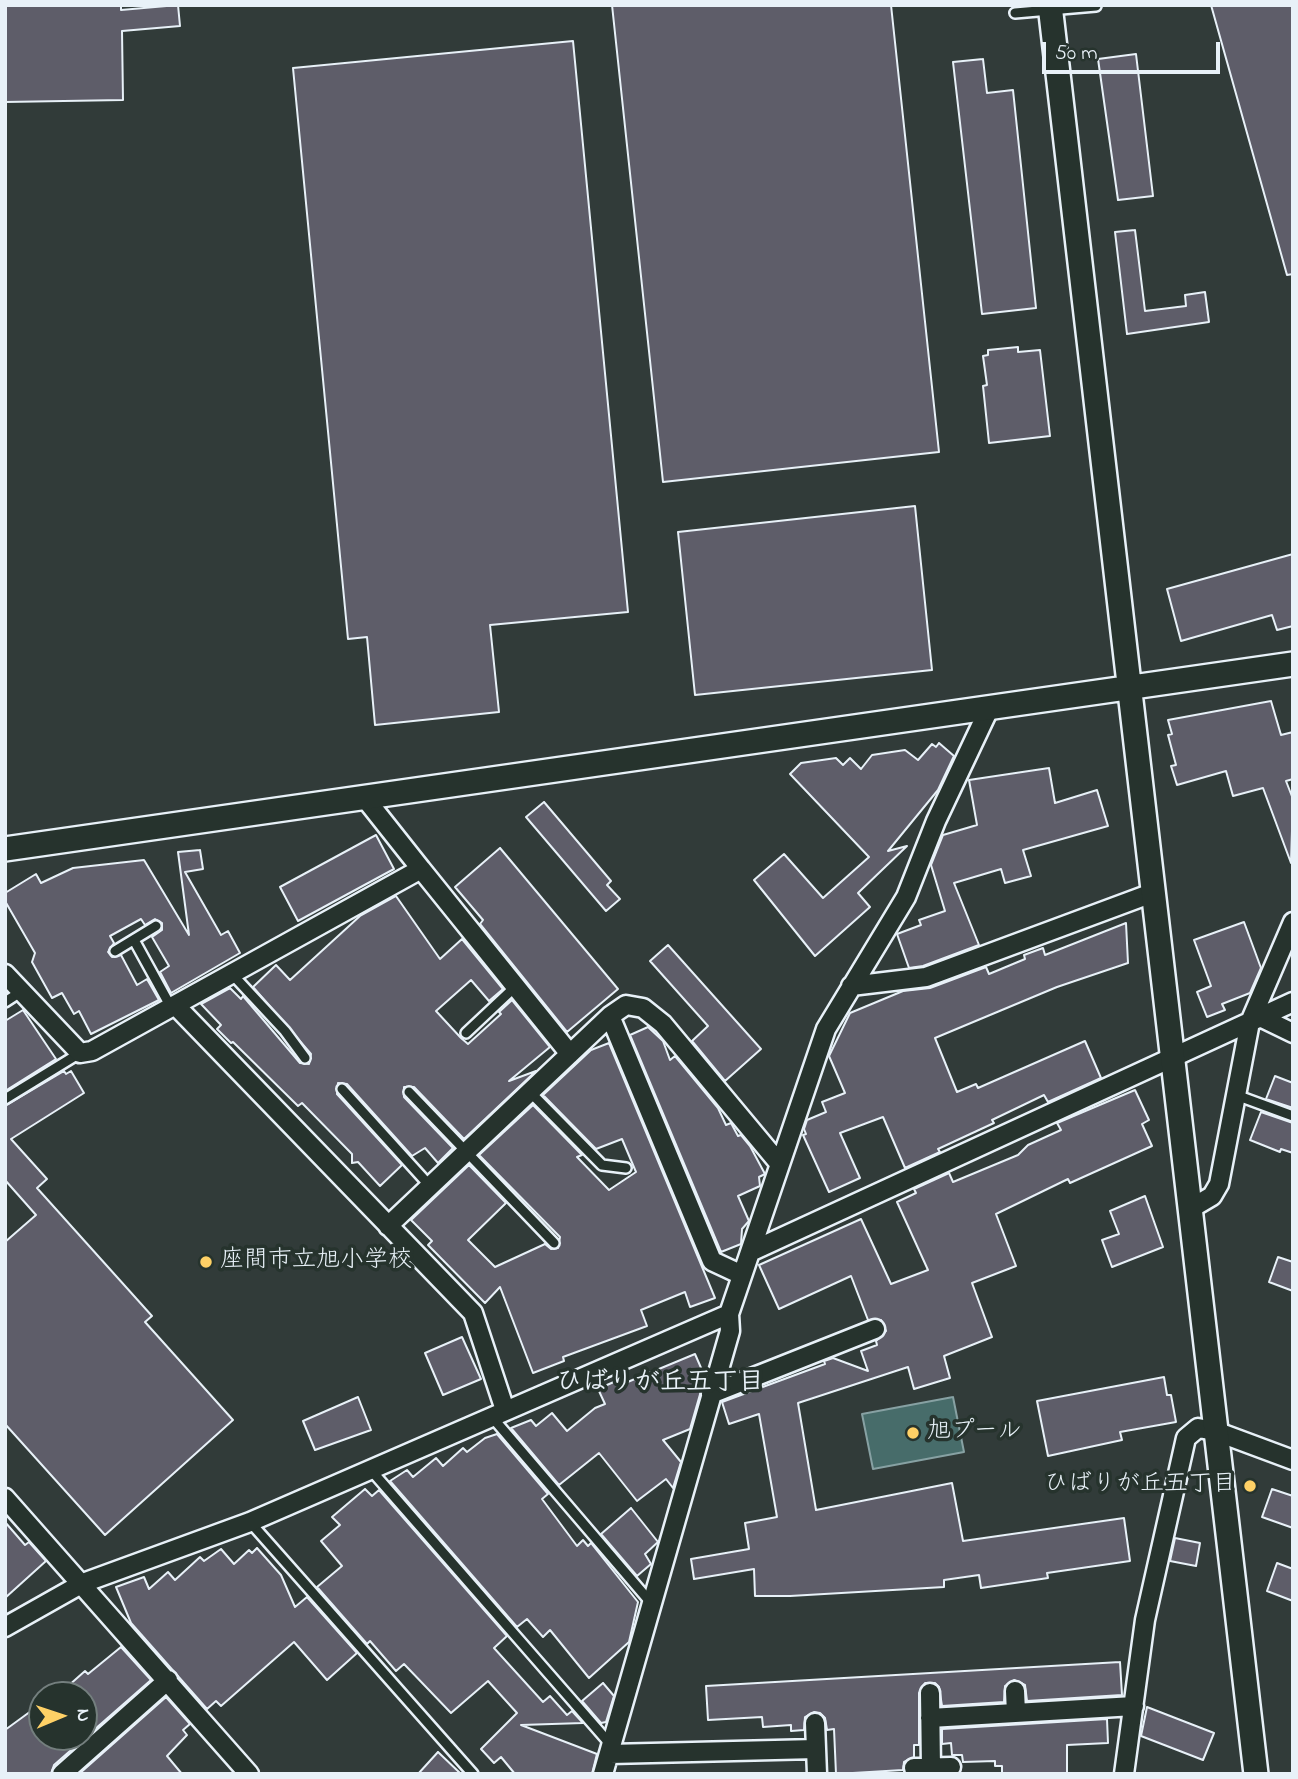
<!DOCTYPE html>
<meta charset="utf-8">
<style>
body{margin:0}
#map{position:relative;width:1298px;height:1779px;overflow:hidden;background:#313b39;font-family:"Indie Flower",sans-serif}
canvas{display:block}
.frame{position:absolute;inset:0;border:7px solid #e8f1f8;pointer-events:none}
.north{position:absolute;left:28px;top:1681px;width:70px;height:70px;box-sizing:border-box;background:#26332d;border:2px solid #747f7e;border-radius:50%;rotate:88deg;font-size:19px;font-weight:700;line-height:28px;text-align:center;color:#e8f1f8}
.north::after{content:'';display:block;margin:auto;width:24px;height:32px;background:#ffd166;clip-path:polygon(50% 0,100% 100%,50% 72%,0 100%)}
.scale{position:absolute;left:1042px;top:42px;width:178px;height:32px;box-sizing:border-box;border:4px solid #e8f1f8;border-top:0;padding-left:9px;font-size:21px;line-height:24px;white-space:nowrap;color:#e8f1f8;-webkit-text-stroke:5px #26332d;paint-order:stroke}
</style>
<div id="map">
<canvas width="1298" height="1779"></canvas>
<div class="frame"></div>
<div class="north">N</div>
<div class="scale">50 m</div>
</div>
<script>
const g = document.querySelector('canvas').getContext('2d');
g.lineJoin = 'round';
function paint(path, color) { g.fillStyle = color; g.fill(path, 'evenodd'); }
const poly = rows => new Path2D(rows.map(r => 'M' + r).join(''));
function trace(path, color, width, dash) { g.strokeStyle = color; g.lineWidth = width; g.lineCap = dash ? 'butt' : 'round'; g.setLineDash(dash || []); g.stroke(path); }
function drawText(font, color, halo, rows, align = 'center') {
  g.font = font + ' "Indie Flower","Klee One",sans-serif'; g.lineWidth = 7; g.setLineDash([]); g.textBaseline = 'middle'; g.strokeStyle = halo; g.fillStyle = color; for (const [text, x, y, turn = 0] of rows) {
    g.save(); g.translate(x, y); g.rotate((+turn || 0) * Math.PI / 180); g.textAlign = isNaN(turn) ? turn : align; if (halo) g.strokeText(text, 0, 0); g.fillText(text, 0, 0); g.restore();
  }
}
const water = poly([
 [953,1397,964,1452,873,1469,862,1414,953,1397]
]);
paint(water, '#476c6a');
trace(water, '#87a1a3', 2);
const building = poly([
 [5,5,121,5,121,10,178,5,180,26,122,31,123,100,5,102,5,5],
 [612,5,891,5,939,452,663,482,612,5],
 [1211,5,1293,5,1293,274,1287,275,1211,5],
 [573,41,628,612,490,625,499,712,375,725,367,637,348,639,293,68,573,41],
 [1136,54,1153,196,1118,200,1098,59,1136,54],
 [983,59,987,93,1013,90,1036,308,982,314,953,62,983,59],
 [1135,230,1145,311,1186,306,1185,295,1205,292,1209,322,1127,334,1115,232,1135,230],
 [1018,347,1018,352,1040,350,1050,436,989,443,983,386,987,385,983,356,988,355,988,350,1018,347],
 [915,506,932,670,695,695,678,532,915,506],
 [1293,554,1293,626,1277,630,1272,615,1181,641,1167,589,1293,554],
 [1271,701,1281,735,1293,732,1293,779,1286,781,1293,799,1291,863,1263,788,1233,796,1226,771,1177,785,1171,766,1176,765,1168,735,1172,734,1168,720,1271,701],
 [939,743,954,756,938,790,888,851,907,846,858,893,870,907,815,956,754,880,784,854,823,898,869,857,790,774,801,763,836,758,843,765,850,758,861,769,872,755,905,750,918,760,932,744,936,747,939,743],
 [1049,768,1055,803,1097,790,1108,826,1023,850,1031,876,1005,883,1001,869,954,883,979,945,923,966,909,968,897,934,921,925,919,920,945,911,931,865,943,835,977,825,969,780,1049,768],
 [544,802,611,881,607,885,620,899,606,911,526,817,544,802],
 [376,835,394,869,298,921,280,887,376,835],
 [500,848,618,989,567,1032,480,924,483,920,455,887,500,848],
 [200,850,203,869,185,872,221,935,228,931,240,953,171,993,160,972,169,966,152,937,162,930,162,923,155,919,145,925,141,919,110,936,114,943,108,952,112,957,121,955,137,985,147,979,159,1000,91,1034,79,1011,74,1014,62,993,52,998,32,962,35,953,5,901,5,893,36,874,41,883,73,868,144,860,189,935,178,852,200,850],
 [396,896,440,959,462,939,503,989,489,1001,471,980,436,1011,461,1038,468,1044,501,1014,499,1012,512,1000,550,1047,509,1081,536,1071,464,1139,414,1087,404,1087,404,1097,453,1148,438,1163,425,1148,412,1156,347,1084,338,1083,337,1094,402,1165,380,1186,358,1162,352,1163,352,1154,302,1103,298,1106,233,1042,231,1043,217,1029,221,1025,201,1004,230,988,241,999,243,996,300,1063,309,1064,311,1054,253,987,276,965,290,980,360,916,396,896],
 [1244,922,1261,968,1250,993,1222,1004,1225,1010,1207,1017,1197,992,1211,986,1194,940,1244,922],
 [1126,923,1128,963,1057,987,935,1038,957,1092,976,1084,978,1088,1085,1041,1101,1078,1048,1102,1044,1095,992,1120,994,1123,938,1149,940,1152,905,1168,883,1117,840,1133,860,1178,829,1192,803,1135,806,1134,804,1129,807,1120,826,1112,822,1102,845,1093,829,1056,850,1013,903,991,930,988,986,967,989,974,1025,959,1024,955,1043,948,1045,955,1126,923],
 [668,945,761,1049,725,1081,692,1041,708,1026,650,961,668,945],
 [23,1010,56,1059,5,1091,5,1021,23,1010],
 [648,1027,663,1041,670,1060,675,1056,718,1108,726,1125,731,1123,738,1136,741,1135,750,1146,765,1174,759,1177,760,1186,738,1196,749,1221,742,1229,741,1244,721,1252,630,1035,648,1027],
 [609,1043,715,1298,690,1307,685,1292,641,1310,647,1326,563,1357,564,1361,533,1373,500,1287,485,1303,428,1245,432,1241,411,1220,469,1165,506,1203,468,1240,495,1267,545,1244,551,1249,558,1248,560,1237,479,1155,533,1105,582,1155,577,1157,609,1190,636,1172,622,1139,596,1149,543,1095,591,1050,609,1043],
 [64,1071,66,1074,71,1071,84,1093,11,1139,47,1179,37,1188,152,1316,145,1322,233,1420,105,1535,5,1424,5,1242,36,1215,5,1180,5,1106,64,1071],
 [1275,1076,1293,1083,1293,1108,1266,1099,1275,1076],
 [1135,1090,1149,1120,1142,1124,1152,1146,1070,1183,1068,1179,996,1214,1016,1266,972,1283,992,1337,944,1356,950,1378,914,1389,908,1367,798,1403,816,1510,952,1483,963,1541,1124,1518,1130,1561,1047,1573,1048,1578,981,1588,979,1575,944,1580,944,1587,790,1596,755,1596,754,1569,694,1579,691,1559,749,1549,745,1523,777,1517,759,1414,729,1424,722,1402,825,1364,824,1361,833,1358,868,1371,861,1351,877,1345,876,1341,886,1331,881,1320,868,1320,851,1276,779,1309,759,1265,861,1219,891,1284,928,1270,897,1202,916,1193,914,1189,949,1173,953,1182,1018,1155,1028,1145,1061,1130,1057,1123,1135,1090],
 [1261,1112,1293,1123,1293,1153,1281,1149,1280,1152,1250,1140,1261,1112],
 [1145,1196,1163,1247,1112,1267,1102,1240,1119,1234,1110,1211,1145,1196],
 [1278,1257,1293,1262,1293,1291,1269,1282,1278,1257],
 [462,1337,481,1379,443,1395,425,1353,462,1337],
 [695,1354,705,1377,690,1429,663,1440,681,1462,673,1488,666,1479,637,1501,599,1453,559,1485,511,1428,531,1420,536,1426,552,1413,567,1431,595,1408,605,1404,598,1389,616,1381,618,1386,695,1354],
 [1164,1377,1167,1395,1171,1395,1176,1422,1120,1432,1122,1440,1048,1456,1037,1401,1164,1377],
 [358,1397,371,1430,315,1450,303,1421,358,1397],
 [497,1434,548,1494,542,1499,577,1546,583,1540,588,1546,591,1543,638,1602,629,1642,589,1678,550,1630,543,1637,527,1619,517,1627,390,1481,407,1470,413,1477,436,1458,443,1466,463,1448,467,1452,485,1438,497,1434],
 [365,1489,372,1496,379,1490,507,1636,494,1648,543,1702,550,1696,567,1715,572,1711,583,1723,521,1725,597,1754,592,1774,515,1774,501,1757,494,1763,481,1749,517,1713,488,1681,451,1713,404,1664,396,1671,370,1641,367,1644,317,1587,342,1566,321,1541,340,1525,332,1517,365,1489],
 [1272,1489,1293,1496,1293,1528,1262,1517,1272,1489],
 [631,1508,658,1542,645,1554,651,1564,637,1576,601,1534,631,1508],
 [5,1522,25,1545,29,1542,46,1561,5,1598,5,1522],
 [1175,1538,1200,1543,1196,1566,1170,1561,1175,1538],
 [257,1548,281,1575,295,1607,307,1597,357,1653,327,1680,294,1642,221,1706,216,1701,207,1709,131,1623,116,1587,144,1577,149,1589,168,1572,175,1580,200,1557,204,1561,221,1549,234,1564,249,1550,252,1553,257,1548],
 [1277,1563,1293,1569,1293,1601,1267,1591,1277,1563],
 [121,1647,151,1680,54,1765,51,1774,5,1774,5,1730,42,1703,42,1737,84,1737,84,1695,58,1695,85,1671,88,1674,121,1647],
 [1120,1662,1122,1695,1027,1701,1025,1685,1014,1680,1005,1686,1004,1702,942,1706,939,1687,935,1683,925,1683,919,1693,919,1745,914,1745,914,1757,904,1762,903,1770,836,1774,834,1729,827,1730,825,1718,820,1713,814,1712,805,1717,804,1730,791,1731,791,1725,763,1727,762,1717,708,1720,706,1686,1120,1662],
 [603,1683,614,1696,606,1722,601,1723,582,1701,603,1683],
 [166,1697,190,1724,183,1730,187,1735,167,1756,182,1774,79,1774,166,1697],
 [1147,1707,1214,1733,1203,1760,1141,1736,1147,1707],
 [1107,1719,1108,1743,1067,1745,1067,1774,1002,1774,1002,1766,995,1766,995,1761,963,1762,962,1755,952,1755,951,1743,942,1744,942,1729,1107,1719],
 [438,1752,461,1774,418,1774,438,1752]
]);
paint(building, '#5e5d69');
trace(building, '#e8f1f8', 2);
const service = poly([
 [1015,13,1096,6],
 [134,940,167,1000,175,1006],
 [115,951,156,926],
 [232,974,285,1031,305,1058],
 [5,1002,22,991],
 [466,1033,516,986],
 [342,1089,430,1186],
 [409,1092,554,1243],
 [530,1092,602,1165,626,1168],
 [1236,1095,1293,1116],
 [5,1099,80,1053],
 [492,1417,652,1604],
 [370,1469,611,1745],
 [250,1522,473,1774]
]);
const minor = poly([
 [364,797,421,869],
 [5,974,80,1053,92,1051,421,869,570,1054],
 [851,986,926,977,1155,892],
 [176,1006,473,1313,505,1410],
 [610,1016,712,1261,742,1275],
 [1260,1017,1293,1033],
 [1190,1209,1212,1196,1219,1184,1250,1022,1293,922],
 [388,1226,610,1016,626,1005,643,1008,663,1024,778,1162],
 [750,1252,1293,1002],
 [711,1394,875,1329],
 [5,1498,249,1774],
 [5,1627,83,1583,250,1522,729,1314,826,1029,906,897,936,821,989,709],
 [1015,1691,1016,1713],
 [930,1693,931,1768],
 [930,1718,1134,1706],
 [815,1723,817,1774],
 [610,1754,816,1749],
 [914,1768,951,1767],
 [62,1774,168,1680],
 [603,1774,730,1331,729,1314],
 [1124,1774,1145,1620,1186,1438,1198,1428,1215,1431,1293,1460]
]);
const tertiary = poly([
 [1050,5,1256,1774],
 [5,849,1293,664]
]);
trace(service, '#e8f1f8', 14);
trace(minor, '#e8f1f8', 23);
trace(tertiary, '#e8f1f8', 28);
trace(service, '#26332d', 9);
trace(minor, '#26332d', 18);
trace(tertiary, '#26332d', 23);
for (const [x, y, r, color] of [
 [206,1262,7,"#ffd166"],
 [913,1433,7,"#ffd166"],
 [1250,1486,7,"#ffd166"]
]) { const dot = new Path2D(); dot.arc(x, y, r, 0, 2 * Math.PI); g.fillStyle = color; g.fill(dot); trace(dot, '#26332d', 2.5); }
drawText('24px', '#e8f1f8', '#26332d', [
 ["座間市立旭小学校",220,1262],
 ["旭プール",927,1433],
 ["ひばりが丘五丁目",1236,1486,"right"]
], 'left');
drawText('bold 26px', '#e8f1f8', '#26332d', [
 ["ひばりが丘五丁目",660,1385]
]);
</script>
